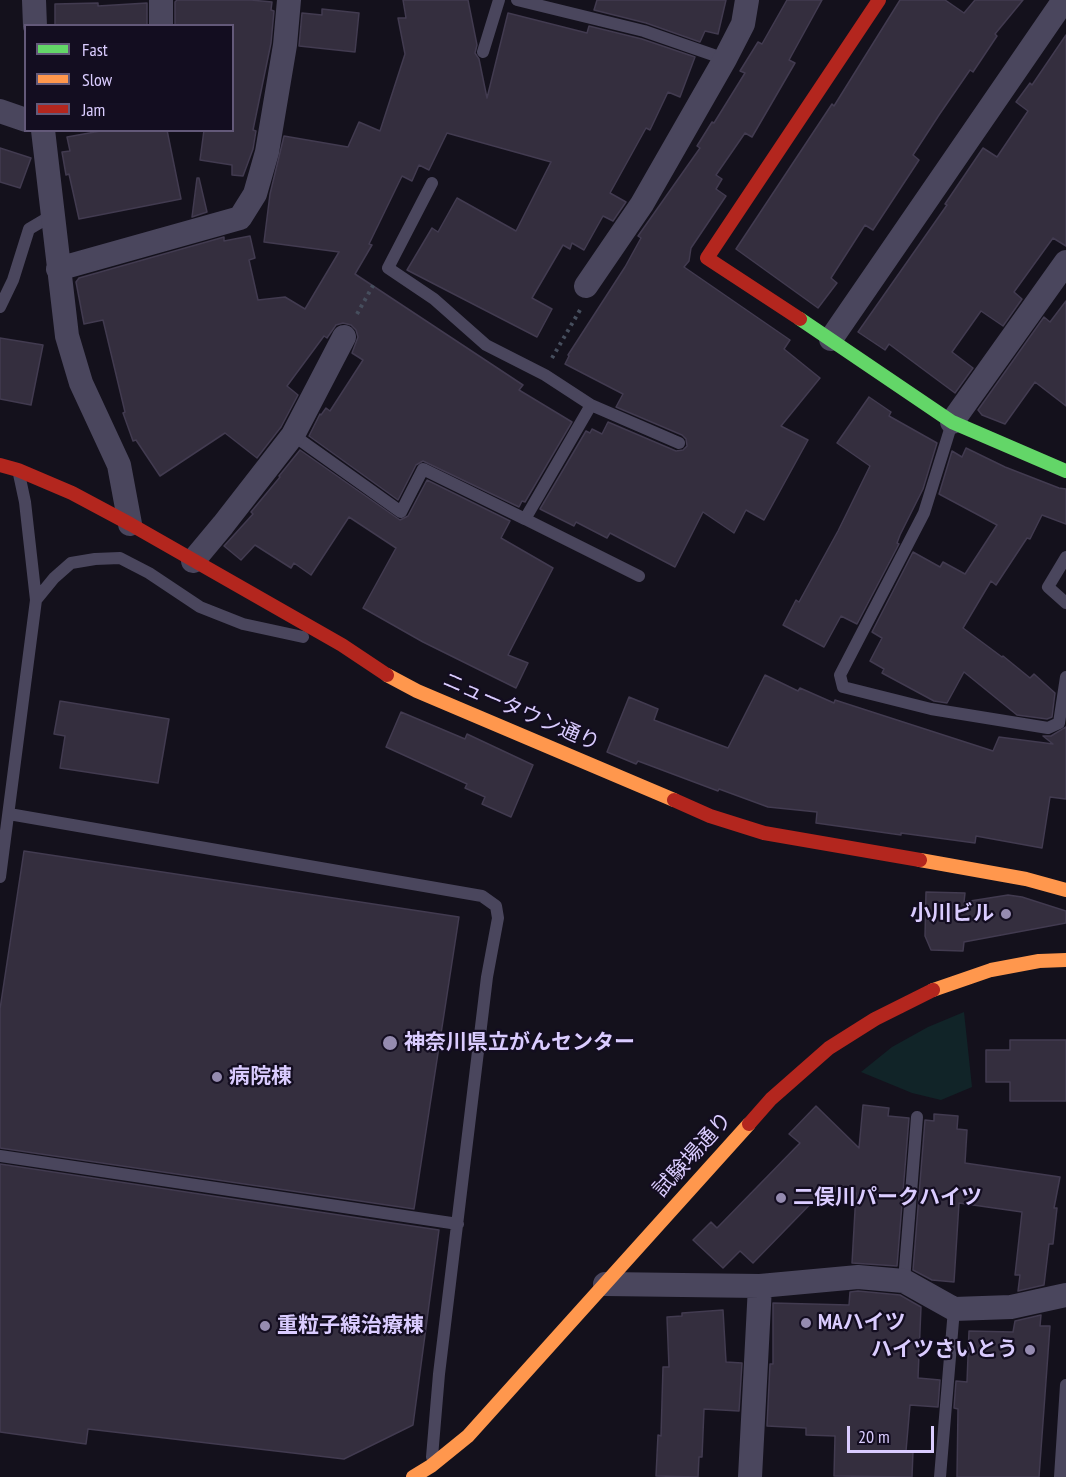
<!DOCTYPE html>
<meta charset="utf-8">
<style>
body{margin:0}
#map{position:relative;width:1066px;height:1477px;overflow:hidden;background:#14111c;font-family:"PT Sans Narrow",sans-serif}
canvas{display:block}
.legend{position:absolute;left:24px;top:24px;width:210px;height:108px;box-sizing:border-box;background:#130d20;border:2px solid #635979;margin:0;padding:8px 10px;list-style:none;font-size:18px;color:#daccff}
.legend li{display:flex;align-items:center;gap:12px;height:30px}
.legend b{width:30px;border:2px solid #635979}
.scale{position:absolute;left:847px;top:1426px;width:87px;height:27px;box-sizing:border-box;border:3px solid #daccff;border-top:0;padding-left:8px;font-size:18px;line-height:21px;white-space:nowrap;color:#daccff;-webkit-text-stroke:4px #130d20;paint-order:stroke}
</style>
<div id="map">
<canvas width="1066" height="1477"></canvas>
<ul class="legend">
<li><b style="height:8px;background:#63d668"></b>Fast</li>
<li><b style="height:8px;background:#ff974d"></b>Slow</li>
<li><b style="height:8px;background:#b3261e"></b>Jam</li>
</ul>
<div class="scale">20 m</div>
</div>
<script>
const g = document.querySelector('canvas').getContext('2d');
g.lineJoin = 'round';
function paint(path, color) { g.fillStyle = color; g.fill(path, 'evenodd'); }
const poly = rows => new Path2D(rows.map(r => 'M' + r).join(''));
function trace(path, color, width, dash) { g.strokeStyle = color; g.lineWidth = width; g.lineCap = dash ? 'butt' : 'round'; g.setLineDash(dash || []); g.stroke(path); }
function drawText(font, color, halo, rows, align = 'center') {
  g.font = font + ' "PT Sans Narrow","Noto Sans JP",sans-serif'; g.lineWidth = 4.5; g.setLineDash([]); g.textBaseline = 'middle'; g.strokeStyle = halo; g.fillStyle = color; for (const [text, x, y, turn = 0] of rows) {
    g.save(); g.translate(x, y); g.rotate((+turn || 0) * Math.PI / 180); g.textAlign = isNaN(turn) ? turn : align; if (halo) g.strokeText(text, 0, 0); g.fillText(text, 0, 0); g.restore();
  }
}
paint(poly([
 [964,1012,972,1087,941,1100,912,1093,861,1072,892,1047,928,1027]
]), '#112428');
const building = poly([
 [177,0,251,0,272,2,271,10,274,11,271,43,253,130,256,131,253,149,243,176,232,175,232,165,200,160,204,130,232,130,232,26,175,26,175,2,177,0],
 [403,0,468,0,477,45,475,53,479,59,487,98,508,13,587,33,589,26,642,39,695,57,680,97,668,92,650,130,646,128,610,193,626,202,613,221,603,216,584,250,572,243,570,249,563,245,532,298,552,309,537,337,407,270,432,228,438,232,457,198,516,231,551,162,447,133,429,170,419,165,412,181,402,176,369,244,372,245,355,274,523,385,519,390,572,422,525,502,522,501,519,507,423,461,416,465,398,500,309,436,320,414,321,415,326,408,330,411,363,360,352,353,358,337,356,330,351,325,343,323,336,325,327,338,324,336,287,386,298,395,281,427,257,458,225,433,160,476,136,440,133,441,123,413,125,412,103,320,84,324,76,282,79,278,224,237,224,241,250,236,255,258,249,260,258,300,285,297,305,309,339,252,264,242,270,194,284,136,348,147,359,122,380,131,405,54,398,18,406,18,403,0],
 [597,0,726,0,718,34,705,31,700,42,646,23,594,10,597,0],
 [787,0,822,0,789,60,795,63,752,137,745,133,716,175,722,179,716,189,726,196,691,248,689,261,684,267,790,340,784,349,820,378,781,426,808,440,764,520,746,510,734,533,703,512,675,567,610,533,607,538,576,522,574,526,540,509,586,431,590,433,592,429,602,434,608,422,676,451,683,450,687,446,686,439,682,435,616,407,623,394,565,364,569,356,568,355,625,267,641,238,638,236,700,148,697,146,712,122,714,123,745,73,740,71,758,42,762,44,787,0],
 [900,0,945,0,964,13,975,0,1023,0,995,34,997,36,973,72,970,70,939,115,913,155,919,160,873,230,865,225,831,278,837,283,818,308,736,249,832,104,834,106,900,0],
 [98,3,98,6,147,3,147,26,55,26,55,4,98,3],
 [322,9,359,13,355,52,299,46,302,13,322,15,322,9],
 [1066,35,1066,246,1053,238,1014,292,1022,299,1003,326,981,311,952,352,973,368,955,393,889,344,885,350,858,332,947,205,945,204,983,148,997,157,1028,111,1016,102,1030,83,1032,85,1066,35],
 [106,130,167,130,181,199,79,219,69,174,66,175,62,152,70,151,67,137,106,130],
 [0,148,31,158,20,188,0,182,0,148],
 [197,178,199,178,207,212,192,217,197,178],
 [1066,301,1066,406,1035,382,1005,424,982,415,978,410,1044,317,1050,322,1066,301],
 [0,338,43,345,31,405,0,399,0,338],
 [869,397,891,412,889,416,937,443,923,489,900,535,897,543,899,544,857,624,841,616,824,647,783,625,796,600,799,602,838,531,870,466,837,443,869,397],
 [966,448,1005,467,1059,488,1066,489,1066,524,1042,515,1030,539,1027,538,996,585,991,581,963,628,1002,657,1003,656,1030,678,1034,674,1055,693,1052,717,1047,719,1017,715,964,672,947,703,934,701,882,673,884,669,870,661,882,638,872,632,913,552,940,567,943,562,965,574,997,525,939,494,952,451,962,457,966,448],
 [300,450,400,520,408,516,427,480,510,521,501,538,553,568,508,655,528,663,516,688,423,642,363,608,396,548,349,517,311,575,294,563,291,568,255,545,241,560,224,546,253,514,251,512,280,477,279,476,300,450],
 [765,675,798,691,800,688,834,703,835,700,993,751,999,737,1053,744,1043,736,1051,736,1066,727,1066,799,1050,797,1042,848,976,836,975,843,901,833,901,835,816,823,817,812,768,807,719,789,718,791,638,761,636,764,607,752,629,697,658,709,654,720,728,748,765,675],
 [60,701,169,719,158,783,60,768,65,736,54,734,60,701],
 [401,712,465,739,467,734,533,765,511,817,482,804,485,797,465,788,467,784,386,747,401,712],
 [24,851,459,917,414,1209,0,1148,0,1009,24,851],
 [926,892,965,893,964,902,1008,895,1022,897,1066,911,1066,923,964,942,963,951,931,950,925,936,926,892],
 [1010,1040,1066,1040,1066,1101,1010,1101,1010,1082,986,1082,986,1050,1010,1050,1010,1040],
 [863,1105,889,1108,888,1116,909,1118,897,1266,852,1263,856,1193,824,1190,753,1263,740,1251,723,1268,693,1240,711,1222,717,1228,800,1143,789,1134,816,1106,859,1148,863,1105],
 [934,1114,958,1116,957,1129,967,1130,965,1163,1060,1177,1054,1208,1057,1208,1053,1244,1049,1244,1044,1285,1018,1291,1020,1275,1015,1275,1022,1212,959,1203,954,1282,932,1280,913,1270,925,1120,934,1121,934,1114],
 [0,1164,439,1230,413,1425,344,1459,88,1429,86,1444,0,1432,0,1164],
 [858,1291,900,1295,921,1307,918,1378,940,1380,938,1407,910,1405,906,1451,913,1451,912,1477,834,1476,835,1436,806,1435,806,1428,767,1426,770,1364,773,1364,773,1303,849,1305,850,1292,858,1291],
 [723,1310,726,1362,742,1363,739,1411,704,1409,702,1457,699,1457,698,1477,656,1476,658,1435,661,1436,663,1367,669,1367,667,1317,682,1316,682,1313,723,1310],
 [1041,1315,1040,1326,1050,1326,1039,1477,957,1477,958,1409,954,1408,956,1381,967,1382,969,1331,1013,1332,1015,1321,1041,1315]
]);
paint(building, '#342e3e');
trace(building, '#423b50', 1.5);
trace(poly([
 [357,314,375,282],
 [552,358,580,310]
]), '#464e5d', 4, [3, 4.5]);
trace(poly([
 [517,0,644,31,725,59],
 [483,52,499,0],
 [0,307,13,280,29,229,51,216],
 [591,405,679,443],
 [952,423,924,513,840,675,843,687,931,709,1048,728,1059,723,1066,677],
 [293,435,401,512,423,469,525,519,591,405,545,375,486,345,434,299,388,268,432,183],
 [525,519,639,576],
 [1066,557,1048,587,1066,603],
 [36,600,54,578,71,563,95,559,120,558,149,573,200,607,243,624,303,637],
 [9,814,482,896,496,906,498,918,487,977,439,1374,432,1457],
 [0,877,36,600,25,502,19,474],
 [0,1156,458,1224],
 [904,1281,917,1117],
 [940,1477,954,1309],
 [1060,1477,1066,1385]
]), '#4a465d', 12);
trace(poly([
 [34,0,35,26],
 [161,26,161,0],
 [0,111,26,120],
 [43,130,67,336,81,383,119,465,130,524],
 [58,269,240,218,255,194,267,152,285,45,289,0],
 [586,286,642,204,725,59,743,24,747,0],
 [831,339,1064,0],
 [952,422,1066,262],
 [193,561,223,525,293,435,344,337],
 [605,1284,760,1286,858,1277,904,1281,954,1309,1011,1307,1066,1295],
 [750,1477,760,1286]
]), '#4a465d', 24);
trace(poly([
 [800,319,952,422,1066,471]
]), '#63d668', 14);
trace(poly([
 [387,675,417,691,674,800],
 [920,860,1026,879,1066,890],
 [933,990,991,970,1039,961,1066,960],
 [413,1477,431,1466,468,1436,749,1124]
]), '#ff974d', 14);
trace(poly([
 [800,319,707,258,879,0],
 [0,465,18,470,72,493,130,524,342,645,387,675],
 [674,800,710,816,764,833,920,860],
 [749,1124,771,1099,829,1048,875,1019,933,990]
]), '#b3261e', 14);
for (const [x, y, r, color] of [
 [1006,914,6,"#958bb0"],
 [390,1043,8,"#958bb0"],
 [217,1077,6,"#958bb0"],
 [781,1198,6,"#958bb0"],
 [806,1323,6,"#958bb0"],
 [265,1326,6,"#958bb0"],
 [1030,1350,6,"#958bb0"]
]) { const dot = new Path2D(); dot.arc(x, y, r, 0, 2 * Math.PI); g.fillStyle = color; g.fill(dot); trace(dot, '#130d20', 2); }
drawText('21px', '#daccff', '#130d20', [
 ["ニュータウン通り",521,712,23],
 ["試験場通り",693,1155,-48]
]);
drawText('bold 21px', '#daccff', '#130d20', [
 ["小川ビル",994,914,"right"],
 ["神奈川県立がんセンター",404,1043],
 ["病院棟",229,1077],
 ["二俣川パークハイツ",793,1198],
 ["MAハイツ",818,1323],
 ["重粒子線治療棟",277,1326],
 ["ハイツさいとう",1018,1350,"right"]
], 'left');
</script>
